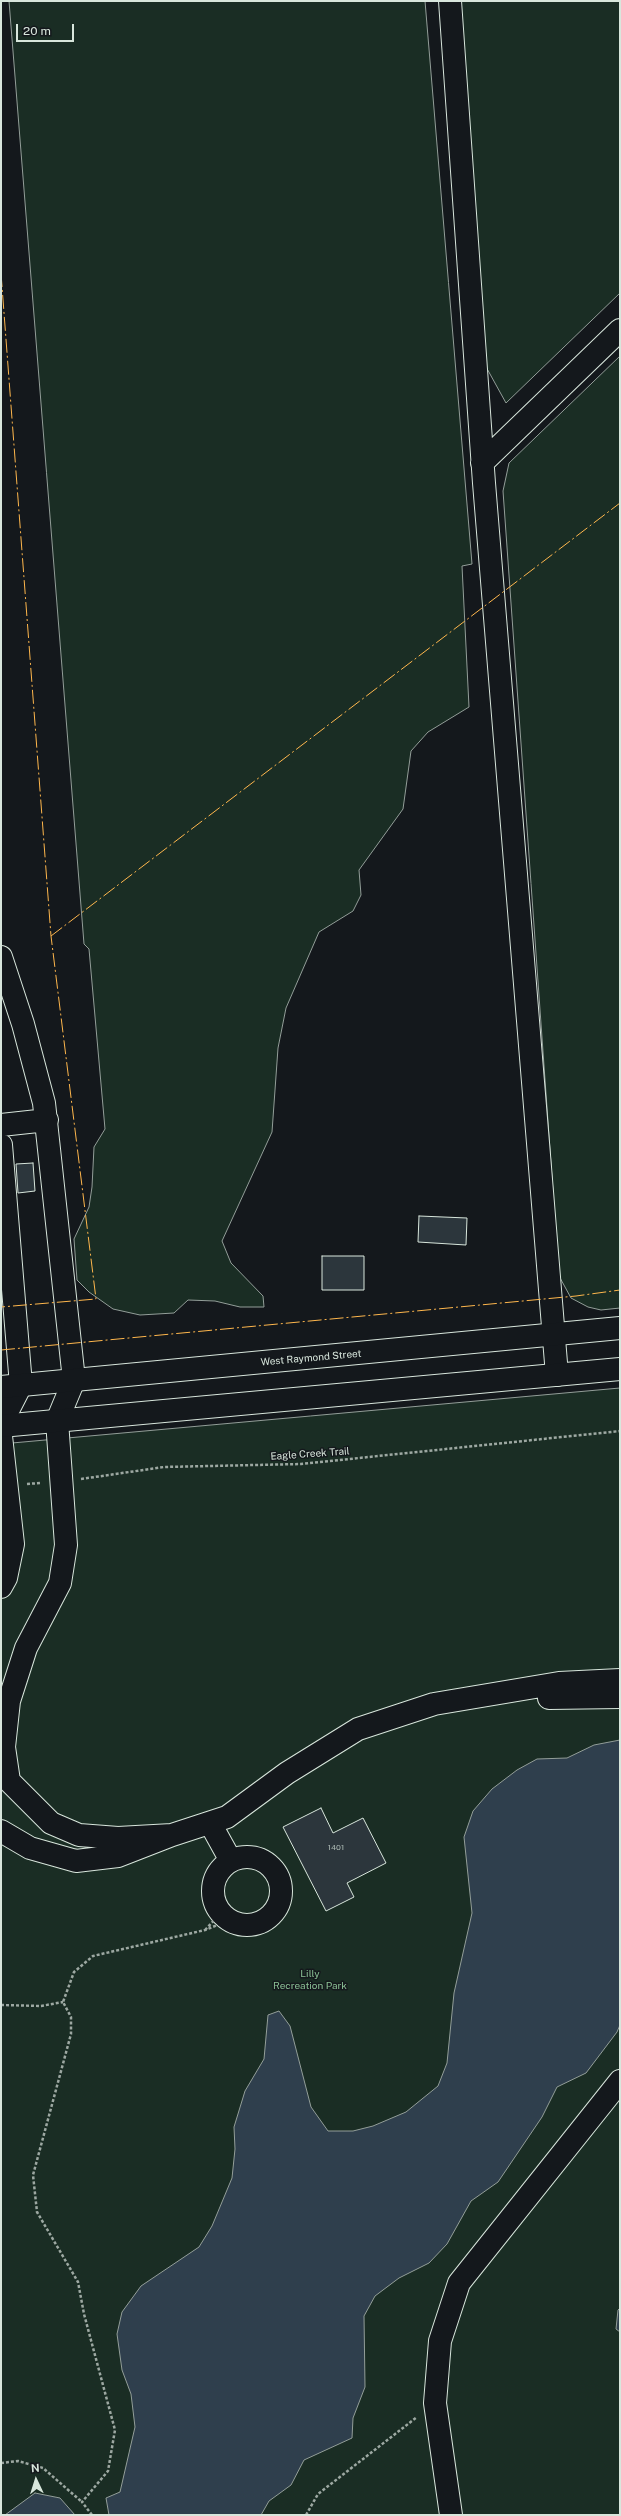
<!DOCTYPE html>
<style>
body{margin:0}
#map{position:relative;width:621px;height:2516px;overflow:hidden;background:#14181c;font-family:"Public Sans",sans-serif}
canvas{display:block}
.frame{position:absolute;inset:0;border:2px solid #d8e6dc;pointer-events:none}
.north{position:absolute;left:16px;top:2460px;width:40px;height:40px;-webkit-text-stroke:3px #14181c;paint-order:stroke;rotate:356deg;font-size:11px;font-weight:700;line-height:16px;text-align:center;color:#d8e6dc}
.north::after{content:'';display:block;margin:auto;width:14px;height:18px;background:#d8e6dc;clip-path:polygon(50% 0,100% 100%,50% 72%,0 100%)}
.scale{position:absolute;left:16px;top:24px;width:58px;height:18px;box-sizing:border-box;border:2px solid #d8e6dc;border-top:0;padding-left:5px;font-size:12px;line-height:14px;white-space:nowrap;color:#d8e6dc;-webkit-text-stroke:3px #14181c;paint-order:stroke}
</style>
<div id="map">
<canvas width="621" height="2516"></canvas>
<div class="frame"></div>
<div class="north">N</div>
<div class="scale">20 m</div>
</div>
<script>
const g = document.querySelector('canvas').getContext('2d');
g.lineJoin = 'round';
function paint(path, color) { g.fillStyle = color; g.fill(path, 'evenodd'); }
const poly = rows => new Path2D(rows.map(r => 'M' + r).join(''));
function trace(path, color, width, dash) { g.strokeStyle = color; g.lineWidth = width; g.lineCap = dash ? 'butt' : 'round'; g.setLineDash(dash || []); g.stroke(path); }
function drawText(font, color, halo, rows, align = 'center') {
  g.font = font + ' "Public Sans",sans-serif'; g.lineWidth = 3; g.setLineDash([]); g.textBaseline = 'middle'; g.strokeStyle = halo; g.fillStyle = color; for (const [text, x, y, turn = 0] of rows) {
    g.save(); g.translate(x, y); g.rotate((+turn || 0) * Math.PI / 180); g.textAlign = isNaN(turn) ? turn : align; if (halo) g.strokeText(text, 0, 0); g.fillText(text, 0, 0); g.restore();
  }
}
const green = poly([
 [9,1,425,1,472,564,462,566,469,707,428,732,411,751,403,809,359,870,361,895,353,911,319,932,286,1008,278,1048,272,1132,222,1241,231,1263,263,1296,264,1307,240,1307,215,1301,188,1300,174,1313,140,1315,113,1309,89,1292,77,1280,74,1239,89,1207,92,1187,94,1147,105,1129,89,949,84,944,9,1],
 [460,1,620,1,620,293,506,403,485,365,460,1],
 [620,356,620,1308,601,1310,588,1307,571,1298,559,1276,503,491,509,463,620,356],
 [620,1388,620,2515,1,2515,1,1444,620,1388]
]);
paint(green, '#1a2d24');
trace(green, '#939e99', 1);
const water = poly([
 [620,1740,620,2025,617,2032,586,2073,557,2087,542,2117,498,2182,471,2201,447,2244,429,2263,399,2278,375,2296,364,2316,365,2387,353,2418,352,2438,304,2460,291,2485,269,2501,261,2515,109,2515,106,2498,120,2492,135,2427,131,2394,122,2370,117,2334,122,2312,141,2286,199,2247,212,2226,232,2178,235,2149,234,2127,245,2091,264,2059,268,2015,279,2011,290,2026,311,2107,328,2131,353,2131,373,2126,406,2112,438,2086,447,2063,454,1993,472,1913,464,1837,473,1811,492,1789,517,1770,537,1759,567,1758,594,1745,620,1740],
 [620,2308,620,2332,616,2329,618,2310,620,2308],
 [35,2493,60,2498,75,2515,5,2515,35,2493]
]);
paint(water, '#2f3f4d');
trace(water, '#939e99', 1);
const building = poly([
 [33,1163,35,1191,18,1193,16,1164,33,1163],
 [419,1216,467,1218,466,1245,418,1242,419,1216],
 [322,1256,364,1256,364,1290,322,1290,322,1256],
 [321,1808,333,1833,363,1818,386,1863,347,1883,354,1897,326,1911,283,1827,321,1808]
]);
paint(building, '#2c363c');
trace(building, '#d8e6dc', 1);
const minor = poly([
 [450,1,484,483,557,1375],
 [482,463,620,330],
 [1,957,23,1024,44,1103,74,1380,57,1421,66,1545,60,1583,26,1648,9,1701,4,1747,9,1781,51,1823,79,1835,118,1838,172,1835],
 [1,1125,47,1120],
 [1,1145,21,1385,1,1424],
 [1,1436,13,1544,6,1578,1,1587],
 [549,1698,620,1697],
 [210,1823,231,1861],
 [1,1831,30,1848,76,1861,118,1856,172,1835,227,1817,287,1773,358,1729,434,1704,559,1683,620,1680],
 '213 1891a34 34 0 1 1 68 0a34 34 0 1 1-68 0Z',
 [451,2515,435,2403,440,2341,459,2283,620,2081]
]);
const major = poly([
 [1,1387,620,1328],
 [1,1426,620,1369]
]);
trace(minor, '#d8e6dc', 24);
trace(major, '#d8e6dc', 24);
trace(poly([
 [81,1479,164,1467,301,1464,620,1431],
 [27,1484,40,1483],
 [205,1930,221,1913],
 [1,2005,41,2006,63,2002],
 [1,2463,18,2461,43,2468,82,2502],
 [92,2515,82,2502,108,2471,115,2430,84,2314,78,2282,37,2212,33,2175,71,2034,71,2017,63,2002,74,1972,93,1956,205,1930,230,1920],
 [306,2515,318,2494,417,2417]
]), '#9da8a2', 2.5, [3, 2]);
trace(minor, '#14181c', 22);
trace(major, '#14181c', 22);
trace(poly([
 [1,273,51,936,96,1299,1,1307],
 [51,936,620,503],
 [1,1350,576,1296,620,1290]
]), '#ffb74d', 1, [14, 3, 2, 3]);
drawText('8px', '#adbab4', null, [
 ["1401",336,1848]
]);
drawText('10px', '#d8e6dc', '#14181c', [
 ["West Raymond Street",311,1358,-5],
 ["Eagle Creek Trail",310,1454,-4]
]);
drawText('10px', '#8ac095', '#14181c', [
 ["Lilly",310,1974],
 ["Recreation Park",310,1986]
]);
</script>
